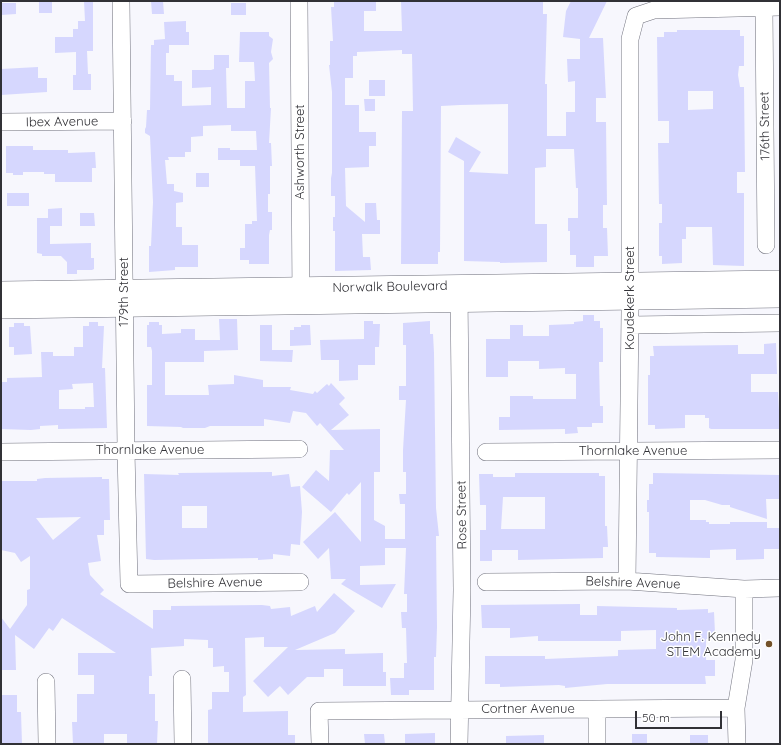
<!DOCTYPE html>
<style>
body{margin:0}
#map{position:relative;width:781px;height:745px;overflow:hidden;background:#f7f7fd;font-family:Quicksand,sans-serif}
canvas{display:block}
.frame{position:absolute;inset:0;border:2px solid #313136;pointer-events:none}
.scale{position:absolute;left:635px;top:711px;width:87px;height:18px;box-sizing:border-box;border:2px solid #313136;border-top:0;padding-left:5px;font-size:12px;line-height:14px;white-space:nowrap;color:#313136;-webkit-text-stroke:3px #fff;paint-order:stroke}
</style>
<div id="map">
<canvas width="781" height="745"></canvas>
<div class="frame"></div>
<div class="scale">50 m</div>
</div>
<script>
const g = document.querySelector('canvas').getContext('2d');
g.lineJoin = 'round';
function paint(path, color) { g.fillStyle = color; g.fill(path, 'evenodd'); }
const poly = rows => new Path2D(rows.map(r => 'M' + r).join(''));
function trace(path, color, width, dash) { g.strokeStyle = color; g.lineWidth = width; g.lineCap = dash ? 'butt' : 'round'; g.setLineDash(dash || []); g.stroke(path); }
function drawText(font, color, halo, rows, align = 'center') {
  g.font = font + ' Quicksand,sans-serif'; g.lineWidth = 3; g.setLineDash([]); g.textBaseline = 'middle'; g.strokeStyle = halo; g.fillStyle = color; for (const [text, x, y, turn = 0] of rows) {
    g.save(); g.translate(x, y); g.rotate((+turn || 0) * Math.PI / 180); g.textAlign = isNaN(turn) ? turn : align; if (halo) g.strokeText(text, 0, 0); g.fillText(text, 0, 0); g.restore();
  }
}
paint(poly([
 [39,1,52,1,52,13,39,13],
 [84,1,93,1,93,51,87,51,88,74,91,74,91,90,73,90,73,75,76,75,76,52,55,53,55,37,73,37,73,29,78,29,78,21,85,21],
 [151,1,163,1,164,14,152,14],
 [334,1,376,1,376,11,364,11,364,31,402,31,401,1,543,1,543,14,547,14,545,84,547,84,547,136,566,136,566,112,575,112,575,81,568,82,567,59,580,59,580,39,563,37,566,11,571,1,607,1,589,38,603,38,606,98,596,98,596,122,606,122,607,205,603,205,603,228,607,228,608,256,594,256,594,267,576,267,576,255,570,255,570,231,568,231,568,218,578,218,578,188,576,188,574,149,546,149,546,167,535,168,535,224,547,224,547,262,500,263,500,262,464,261,464,161,448,152,456,137,481,152,469,172,508,174,508,104,460,105,441,106,440,252,438,252,438,264,401,264,402,111,413,111,412,54,402,54,402,50,357,52,357,56,353,56,353,78,345,78,345,105,359,105,359,132,376,132,376,146,369,146,369,167,345,168,346,206,365,222,365,203,376,203,377,220,380,220,380,234,362,234,363,257,370,257,371,270,335,271,335,231,333,231,333,217,335,217,335,196,331,196,331,178,332,173,332,92,329,65,330,65,330,41,333,41,331,7,334,7],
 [1,3,16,3,16,14,1,15],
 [231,3,246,3,246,15,231,15],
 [186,21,186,32,189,32,189,45,169,45,169,53,166,53,166,75,174,75,174,81,182,81,182,106,211,105,211,87,192,88,192,70,211,70,214,69,214,55,229,55,229,68,226,68,227,108,245,108,245,81,255,81,254,62,239,62,240,32,269,32,269,36,273,39,271,52,273,59,269,63,270,108,271,108,269,143,271,143,272,166,270,166,270,194,268,194,268,212,272,212,272,230,270,230,269,235,269,264,249,264,249,260,240,260,240,248,245,248,245,224,252,224,252,221,257,221,255,166,240,166,240,160,218,160,218,148,230,148,230,150,257,150,256,131,231,131,231,125,203,126,203,136,191,137,191,152,185,152,185,157,168,157,169,160,165,160,167,184,174,184,174,191,183,193,183,202,176,203,176,227,182,227,182,245,198,245,198,267,175,267,175,270,149,272,149,246,151,246,153,202,150,136,145,133,145,129,146,127,147,110,150,110,151,45,154,45,154,40,165,39,164,22],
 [677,30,740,30,740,36,744,36,744,66,739,66,738,75,740,87,744,87,745,172,737,172,737,193,744,193,744,266,713,265,712,227,686,227,686,239,682,239,682,263,662,264,662,256,659,256,659,223,662,223,662,204,659,204,658,143,669,143,669,121,658,121,657,37,664,37,664,32,677,32],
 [688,91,713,91,713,109,688,110],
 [38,67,38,78,47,78,47,92,1,95,1,69],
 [369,80,385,80,385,96,369,96],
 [364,99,375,99,375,111,365,111],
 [6,146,33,146,33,150,68,150,68,153,95,152,96,168,92,168,92,182,55,182,55,174,44,174,44,172,23,172,23,175,13,175,13,173,6,173],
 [196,173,209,173,209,187,196,187],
 [7,193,29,193,29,206,7,206],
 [62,208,62,226,50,226,50,244,91,243,91,258,94,258,94,269,92,270,77,270,77,274,67,274,67,262,61,256,42,256,42,254,37,253,37,218,48,218,48,209],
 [80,213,94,213,95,226,80,226],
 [583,315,594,315,594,321,600,321,600,328,603,328,603,362,599,362,600,406,603,406,603,423,592,423,592,427,577,427,578,433,565,434,565,429,499,430,499,417,510,417,510,396,533,396,533,399,576,399,576,374,565,374,565,368,539,369,539,361,508,361,508,377,486,377,486,339,510,339,510,325,523,325,523,336,549,336,549,325,574,324,574,322,583,321],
 [219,319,237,319,238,350,204,351,204,362,165,362,165,395,209,395,208,385,234,384,234,375,263,380,263,387,291,387,290,390,313,394,315,391,317,393,327,384,329,386,331,383,345,398,339,404,349,415,331,430,380,429,380,472,374,472,374,520,385,526,385,539,405,539,405,504,400,504,399,494,406,494,406,472,403,472,403,450,406,400,399,400,399,386,406,386,406,345,403,345,403,323,430,321,430,334,433,334,434,353,436,508,439,536,436,536,437,627,436,657,434,657,434,690,409,690,409,695,391,695,390,678,404,678,404,663,407,663,406,628,402,628,401,612,407,612,407,594,404,594,406,548,385,548,385,565,360,566,360,585,396,584,382,608,341,584,346,579,331,579,329,548,318,559,303,542,335,512,361,542,361,482,349,495,347,493,331,512,302,487,316,470,329,481,330,450,344,450,320,423,317,426,306,413,293,411,290,423,264,419,264,426,210,426,205,428,183,428,181,427,147,426,147,385,152,385,152,351,151,347,147,347,147,325,149,325,149,322,159,322,159,325,162,325,162,334,181,333,181,329,195,329,195,340,220,340],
 [364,321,373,321,373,324,380,324,379,347,375,347,375,365,358,365,358,380,339,381,339,360,321,360,320,340,364,339],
 [89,322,98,322,98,326,104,326,102,368,105,368,107,428,58,429,58,425,40,426,40,429,31,430,1,429,1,382,7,382,7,378,42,377,41,352,53,352,53,356,74,356,74,347,83,347,83,326,89,326],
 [93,383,94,407,85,407,85,409,59,409,59,390,73,389,72,384],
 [14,323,24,323,24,326,30,326,32,354,14,355,14,347,9,347,9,327,14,327],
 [260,325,272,325,272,350,293,350,292,362,260,361],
 [301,325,310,325,311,345,290,346,290,330,294,330,294,327,301,327],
 [776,343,777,374,751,374,751,392,778,392,780,429,711,429,709,428,709,418,705,418,705,415,685,415,685,428,655,429,655,425,648,425,648,375,650,375,650,356,654,356,653,346,738,345,738,354,764,354,764,344],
 [272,472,272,476,289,474,291,487,300,486,302,512,300,545,291,544,290,556,273,554,273,559,258,560,258,558,154,560,146,559,144,474,179,475,178,473],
 [182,506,207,506,207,528,182,528],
 [515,473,599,473,599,476,605,476,605,526,607,526,608,547,603,547,603,558,518,560,518,550,492,550,492,561,480,561,480,530,486,530,486,505,480,505,479,474,493,474,493,477,515,477],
 [503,497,545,497,545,529,501,529],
 [653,473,779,475,779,499,766,499,767,519,730,507,730,505,722,505,705,500,690,500,690,520,706,520,706,522,709,522,709,524,730,524,730,522,767,522,767,528,780,528,780,549,764,549,764,559,736,560,736,549,710,550,710,558,656,557,656,553,649,553,649,512,647,512,647,500,649,500,649,484,653,484],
 [102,477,102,479,109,479,110,520,104,520,104,535,97,535,101,561,88,563,90,575,104,590,100,594,153,629,153,610,171,610,171,606,174,606,262,605,270,606,271,609,290,607,291,616,315,606,317,612,334,593,355,611,335,633,295,650,345,649,345,654,383,653,383,672,386,672,386,686,343,686,343,669,324,669,324,677,307,677,288,695,280,686,268,697,253,681,288,647,264,647,264,637,245,638,246,695,243,697,243,712,288,711,288,735,295,735,295,744,208,744,208,710,212,709,212,692,229,692,229,672,224,672,224,666,213,667,213,648,208,648,208,640,184,639,184,646,151,648,152,676,149,676,149,694,155,694,155,721,158,721,157,744,127,744,127,734,104,734,104,744,73,744,72,722,77,722,77,694,94,694,94,675,78,675,78,653,116,653,62,618,53,631,49,628,34,649,15,635,16,670,1,670,1,617,10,629,27,605,27,590,30,589,30,556,21,562,15,553,1,550,1,481,37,481,37,479,45,478],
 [81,517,53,540,36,518],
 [580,604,580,615,597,615,597,606,677,608,677,610,708,609,708,613,714,612,715,633,714,638,706,639,706,660,715,660,715,676,705,676,706,684,607,684,565,688,565,686,559,685,500,687,500,684,485,684,485,656,545,656,545,659,618,656,618,650,656,649,656,630,621,631,621,641,538,641,538,636,510,638,510,628,482,628,481,605],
 [1,695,17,695,17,712,21,712,22,744,1,744],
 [435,733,435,744,405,744,405,734],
 [364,734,384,734,385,744,365,744],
 [632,734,647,734,647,744,632,744],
 [544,735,544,744,506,744,506,736],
 [690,735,708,735,708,744,690,744]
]), '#d6d7fe');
const minor = poly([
 [121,1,126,450,129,584,300,582],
 [299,1,301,301],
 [764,8,766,245],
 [1,122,123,121],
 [459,290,462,590,459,744],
 [630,325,780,323],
 [1,452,299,449],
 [486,452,780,450],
 [627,581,630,312,630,39,636,16,654,10,780,7],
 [486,582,627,581,744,589,780,588],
 [182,679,183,744],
 [46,682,47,744],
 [597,709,597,744],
 [320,744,319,711,736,708],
 [737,744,736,708,744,660,744,589]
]);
const major = poly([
 [1,292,780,281],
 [1,308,780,297]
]);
trace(minor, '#6f707c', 18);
trace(major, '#6f707c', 22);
trace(minor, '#fff', 17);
trace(major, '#fff', 21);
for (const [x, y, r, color] of [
 [769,644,4,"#735129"]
]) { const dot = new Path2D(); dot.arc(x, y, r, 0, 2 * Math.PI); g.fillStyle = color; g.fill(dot); trace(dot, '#fff', 1.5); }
drawText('13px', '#313136', '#fff', [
 ["Ibex Avenue",62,122,-1],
 ["176th Street",765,126,-91],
 ["Ashworth Street",300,152,-90],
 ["Norwalk Boulevard",390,287,-1],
 ["179th Street",124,292,-90],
 ["Koudekerk Street",630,298,-90],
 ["Thornlake Avenue",150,450],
 ["Thornlake Avenue",633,451],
 ["Rose Street",462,515,-91],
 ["Belshire Avenue",215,583,-1],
 ["Belshire Avenue",633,583,2],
 ["Cortner Avenue",528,709]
]);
drawText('13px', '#313136', '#fff', [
 ["John F. Kennedy",761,637],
 ["STEM Academy",761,652]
], 'right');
</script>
